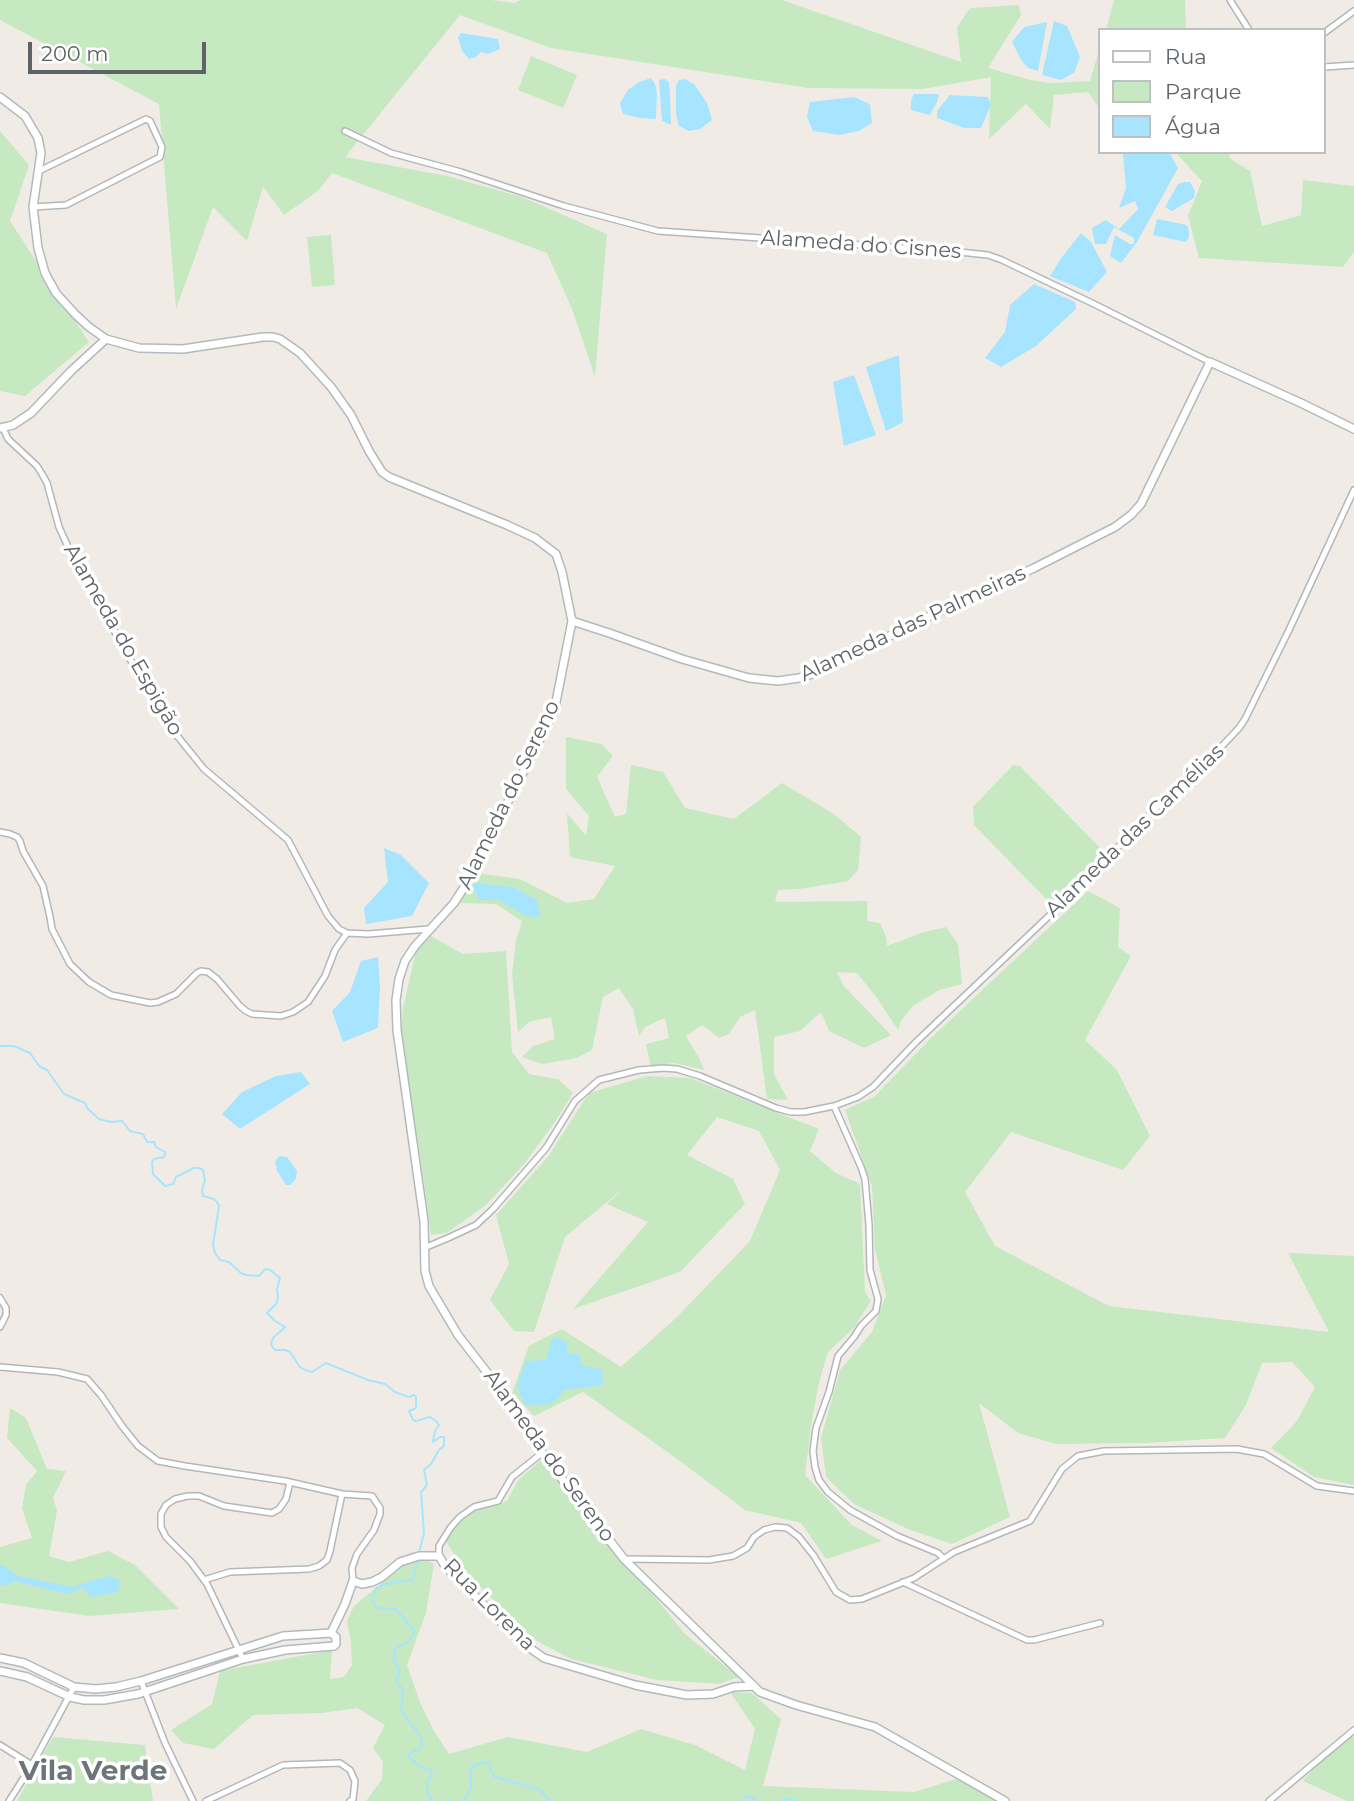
<!DOCTYPE html>
<meta charset="utf-8">
<style>
body{margin:0}
#map{position:relative;width:1354px;height:1801px;overflow:hidden;background:#f0ece5;font-family:Montserrat,sans-serif}
canvas{display:block}
.legend{position:absolute;left:1098px;top:28px;width:228px;height:126px;box-sizing:border-box;background:#fff;border:2px solid #bec1c2;margin:0;padding:9px 12px;list-style:none;font-size:21px;color:#5d6367}
.legend li{display:flex;align-items:center;gap:14px;height:35px}
.legend b{width:35px;border:2px solid #bec1c2}
.scale{position:absolute;left:28px;top:42px;width:178px;height:32px;box-sizing:border-box;border:4px solid #5d6367;border-top:0;padding-left:9px;font-size:21px;line-height:24px;white-space:nowrap;color:#5d6367;-webkit-text-stroke:5px #fff;paint-order:stroke}
</style>
<div id="map">
<canvas width="1354" height="1801"></canvas>
<ul class="legend">
<li><b style="height:9px;background:#fff"></b>Rua</li>
<li><b style="height:19px;background:#c6e9c1"></b>Parque</li>
<li><b style="height:19px;background:#a7e4ff"></b>Água</li>
</ul>
<div class="scale">200 m</div>
</div>
<script>
const g = document.querySelector('canvas').getContext('2d');
g.lineJoin = 'round';
function paint(path, color) { g.fillStyle = color; g.fill(path, 'evenodd'); }
const poly = rows => new Path2D(rows.map(r => 'M' + r).join(''));
function trace(path, color, width, dash) { g.strokeStyle = color; g.lineWidth = width; g.lineCap = dash ? 'butt' : 'round'; g.setLineDash(dash || []); g.stroke(path); }
function drawText(font, color, halo, rows, align = 'center') {
  g.font = font + ' Montserrat,sans-serif'; g.lineWidth = 7; g.setLineDash([]); g.textBaseline = 'middle'; g.strokeStyle = halo; g.fillStyle = color; for (const [text, x, y, turn = 0] of rows) {
    g.save(); g.translate(x, y); g.rotate((+turn || 0) * Math.PI / 180); g.textAlign = isNaN(turn) ? turn : align; if (halo) g.strokeText(text, 0, 0); g.fillText(text, 0, 0); g.restore();
  }
}
paint(poly([
 [0,0,491,0,515,3,520,0,782,0,961,62,957,27,970,8,1019,5,1021,15,988,68,1031,80,1049,83,1090,81,1100,47,1100,109,1088,92,1054,95,1050,129,1026,104,989,139,991,77,923,89,808,88,551,48,460,15,345,157,447,176,522,197,607,234,595,377,572,309,547,253,332,173,318,191,284,215,263,187,247,241,213,207,176,309,159,104,0,20],
 [1114,0,1185,0,1186,30,1106,30],
 [531,56,577,75,563,108,518,90],
 [0,131,29,165,10,221,89,342,25,396,0,391],
 [1175,152,1230,152,1229,158,1250,171,1262,226,1301,215,1303,180,1354,186,1354,252,1343,267,1199,258,1188,216,1202,181],
 [331,235,335,285,312,287,307,237],
 [566,737,602,744,613,756,597,777,615,817,626,814,631,765,663,772,685,808,734,819,782,783,834,814,861,837,858,870,848,881,799,889,778,890,775,902,867,901,867,921,880,923,886,936,887,946,921,933,946,927,958,944,962,984,939,990,913,1006,901,1021,898,1030,877,998,857,973,837,972,843,985,891,1035,864,1048,829,1031,821,1012,800,1031,774,1037,774,1074,788,1100,767,1099,755,1010,740,1017,729,1034,719,1038,702,1025,686,1036,699,1058,704,1070,673,1063,651,1067,646,1044,669,1038,665,1018,645,1027,639,1036,633,1009,619,988,603,997,592,1050,577,1058,542,1064,522,1057,533,1046,555,1039,551,1017,529,1022,518,1032,512,974,516,940,522,921,496,904,460,903,475,873,520,879,567,903,594,899,615,866,570,857,567,813,586,836,589,816,566,789],
 [1013,765,1020,766,1105,853,1052,905,974,825,973,807],
 [1088,891,1120,908,1118,947,1131,956,1085,1040,1117,1070,1150,1136,1123,1170,1011,1132,965,1192,995,1246,1109,1306,1329,1332,1288,1253,1354,1256,1354,1485,1314,1477,1271,1448,1297,1421,1315,1387,1292,1362,1262,1363,1246,1405,1225,1438,1146,1443,1056,1444,1018,1433,979,1403,1010,1517,952,1544,908,1529,854,1504,826,1477,821,1438,840,1370,872,1332,886,1295,875,1249,872,1186,845,1110,875,1096,931,1038],
 [431,936,463,954,506,951,512,1052,529,1074,558,1079,573,1093,555,1122,525,1163,486,1205,447,1233,431,1235,421,1161,401,1040,403,1008,416,951],
 [647,1076,690,1078,819,1129,810,1151,836,1173,860,1184,865,1292,871,1301,853,1329,828,1352,819,1382,811,1426,805,1475,852,1525,882,1541,826,1559,801,1523,745,1510,673,1456,583,1392,534,1416,512,1393,529,1346,562,1329,621,1367,676,1318,750,1241,780,1170,759,1131,717,1117,687,1155,733,1179,745,1204,680,1272,573,1309,648,1222,607,1204,625,1187,565,1237,534,1332,514,1331,490,1300,509,1264,496,1215,547,1158,589,1093],
 [10,1408,26,1418,47,1469,66,1471,53,1498,57,1511,49,1556,69,1562,108,1551,135,1565,179,1609,89,1616,0,1603,0,1547,32,1538,22,1508,26,1485,37,1471,7,1438],
 [542,1459,686,1635,739,1677,719,1684,657,1680,571,1659,526,1635,462,1567,444,1538,471,1512,507,1501,518,1480],
 [416,1554,434,1564,426,1613,407,1665,421,1705,434,1731,449,1754,508,1737,587,1752,641,1729,695,1745,745,1770,755,1729,730,1692,752,1693,781,1719,763,1786,914,1792,956,1779,1000,1801,366,1801,382,1779,383,1762,373,1748,385,1725,357,1708,322,1713,253,1715,214,1749,183,1743,171,1730,212,1704,220,1671,332,1650,330,1679,344,1677,352,1665,351,1643,347,1621,354,1606],
 [1354,1734,1354,1801,1347,1801,1303,1781,1318,1764],
 [53,1737,145,1745,153,1801,17,1801]
]), '#c6e9c1');
paint(poly([
 [1054,21,1067,26,1080,57,1074,73,1061,80,1042,75],
 [1047,22,1038,71,1028,68,1021,60,1012,42,1024,27],
 [461,33,498,39,500,49,488,54,481,52,476,57,469,59,462,51,458,37],
 [651,78,655,84,657,93,656,119,640,118,623,114,620,103,628,90,639,82],
 [665,79,669,82,670,94,671,124,668,124,662,121,659,80],
 [685,79,694,84,707,103,712,120,700,129,689,131,679,126,676,114,676,86,679,80],
 [914,94,939,94,937,102,930,115,911,110,911,100],
 [950,95,988,97,991,105,981,128,964,128,937,118,937,111],
 [854,97,870,104,872,123,859,131,839,135,813,131,807,117,810,102],
 [1122,152,1169,152,1178,168,1137,242,1121,263,1110,256,1115,235,1130,244,1134,244,1134,238,1114,227,1106,244,1095,244,1092,228,1106,220,1119,229,1138,209,1135,201,1119,208,1126,188,1123,154],
 [1184,182,1190,182,1195,191,1194,198,1172,211,1165,207,1178,184],
 [1157,219,1187,225,1189,232,1189,238,1186,242,1153,235],
 [1081,233,1091,242,1107,272,1089,292,1050,276,1062,257],
 [1034,284,1075,302,1076,309,1036,346,1001,367,985,358,1005,332,1010,305],
 [899,355,903,422,886,431,866,367],
 [854,375,876,435,844,446,833,382],
 [384,848,401,855,429,883,412,916,366,924,364,908,388,882],
 [474,883,513,887,537,900,541,917,526,916,499,900,479,900,474,889],
 [378,957,380,987,378,1028,343,1042,332,1011,350,992,361,961],
 [301,1072,310,1084,240,1129,222,1114,242,1092,276,1076],
 [279,1156,287,1157,297,1171,296,1179,290,1185,286,1185,277,1171,275,1162],
 [553,1336,567,1342,567,1354,580,1354,581,1365,602,1370,603,1385,564,1390,553,1404,525,1405,517,1385,526,1361,546,1360],
 [0,1565,4,1566,18,1576,72,1587,108,1576,120,1580,118,1592,91,1597,83,1588,67,1594,14,1581,6,1586,0,1584]
]), '#a7e4ff');
trace(poly([
 [0,1046,14,1046,30,1053,39,1066,47,1070,64,1094,85,1103,88,1109,99,1119,111,1122,122,1121,130,1131,143,1134,147,1142,154,1142,156,1147,165,1152,165,1154,164,1157,154,1159,152,1162,153,1174,165,1186,173,1184,176,1177,194,1168,199,1168,203,1170,205,1180,202,1190,203,1196,214,1199,217,1202,219,1206,213,1245,215,1253,220,1260,229,1262,241,1273,246,1275,259,1276,265,1269,270,1270,280,1278,277,1289,278,1297,277,1303,267,1313,275,1321,285,1327,273,1338,271,1344,273,1348,276,1350,286,1350,290,1352,300,1367,305,1370,312,1372,326,1363,368,1380,385,1384,395,1392,409,1397,414,1395,416,1397,416,1408,409,1411,413,1420,416,1421,430,1417,437,1422,439,1425,435,1431,433,1442,440,1437,444,1437,444,1446,439,1450,431,1464,424,1470,427,1485,421,1492,424,1533,419,1553],
 [418,1561,412,1580,386,1584,376,1588,372,1601,376,1607,383,1609,396,1609,414,1631,410,1641,405,1643,395,1649,394,1657,400,1673,396,1682,402,1688,403,1693,401,1708,403,1713,420,1736,422,1742,421,1749,418,1751,415,1750,412,1752,409,1755,410,1758,424,1769,431,1770,432,1772,428,1781,427,1791,432,1801],
 [449,1801,451,1801],
 [462,1801,468,1795,471,1787,471,1769,475,1765,484,1762,489,1764,493,1776,540,1790,550,1801],
 [741,1801,748,1796,753,1797,756,1801],
 [782,1801,787,1798,794,1801]
]), '#a7e4ff', 2);
const street = poly([
 [1230,0,1249,30],
 [1324,33,1354,11],
 [1324,67,1354,65],
 [345,131,391,153,461,172,564,206,658,231,950,251,988,255,1002,260,1094,304,1210,362],
 [33,207,66,205,160,157,162,147,150,121,146,119,39,171],
 [3,428,8,439,37,466,42,474,47,483,59,527,69,549,151,697,170,727,204,769,288,840,328,916,339,929,347,933],
 [0,832,10,834,17,837,20,841,23,851,43,886,50,917,52,929,70,964,89,982,111,995,150,1003,158,1002,176,994,197,973,201,971,208,972,217,979,240,1006,246,1011,252,1014,281,1016,293,1012,308,1002,325,976,335,950,347,933],
 [347,933,368,934,429,929],
 [834,1106,861,1167,865,1179,869,1225,870,1270,878,1299,876,1311,861,1326,854,1337,838,1356,829,1392,816,1428,813,1451,815,1467,819,1480,828,1492,850,1510,897,1536,938,1553,944,1559],
 [424,1248,448,1238,476,1225,493,1209,546,1148,575,1101,599,1080,639,1070,663,1068,677,1069,700,1076,776,1108,791,1112,804,1112,834,1106,858,1097,873,1087,916,1042,1069,897,1175,789,1222,746,1239,728,1245,719,1289,630,1354,490],
 [0,1298,6,1308,6,1315,0,1327],
 [0,1367,58,1372,87,1379,101,1395,122,1426,138,1446,158,1461,185,1466,285,1481,342,1494,372,1496,380,1508,380,1514,374,1530,357,1554,352,1568,353,1581],
 [439,1556,439,1546,451,1527,460,1517,474,1507,498,1501,512,1477,542,1453],
 [624,1559,709,1560,733,1556,747,1548,754,1537,764,1530,775,1527,787,1528,799,1537,814,1556,836,1592,850,1600,862,1599,914,1578,954,1552,1030,1521,1062,1469,1078,1456,1104,1451,1237,1449,1264,1454,1317,1486,1354,1491],
 [204,1580,230,1572,309,1569,319,1566,327,1560,330,1551,342,1494],
 [903,1582,1027,1640,1034,1640,1100,1623],
 [243,1659,207,1584,190,1561,166,1537,161,1527,161,1514,166,1505,175,1499,188,1496,199,1496,224,1506,272,1513,279,1509,286,1499,290,1482],
 [141,1681,165,1743,193,1801],
 [0,1745,32,1765],
 [9,1801,32,1765,74,1687],
 [206,1801,283,1765,340,1763,350,1770,355,1781,353,1799,350,1801],
 [1269,1801,1354,1730]
]);
const secondary = poly([
 [0,97,25,116,38,138,41,153,33,207,38,248,45,273,56,293,76,315,89,327,106,339,139,348,183,349,263,337,273,337,280,339,300,353,331,387,351,415,369,451,382,472,389,477,507,525,535,538,556,554,562,572,572,621,609,633,682,659,749,678,778,681,799,678,812,674,934,614,1034,568,1115,527,1131,515,1141,504,1210,362,1301,403,1354,429],
 [0,428,13,425,31,413,71,371,106,339],
 [572,621,554,712,463,889,454,903,415,946,405,961,399,979,396,1000,397,1030,424,1221,425,1271,429,1286,458,1335,506,1397,542,1453,624,1559,760,1692,796,1705,875,1727,1005,1801],
 [331,1633,345,1604,353,1581,362,1584,372,1582,382,1577,400,1562,419,1556,439,1556,445,1566,520,1641,544,1658,635,1685,687,1695,713,1694,734,1687,754,1686],
 [0,1658,24,1663,74,1687,96,1689,116,1687,141,1681,283,1636,331,1633,336,1637,336,1644,334,1646,285,1650,243,1659,138,1694,104,1700,84,1700,70,1697,27,1677,0,1671]
]);
trace(street, '#b3b7bb', 8);
trace(secondary, '#b4b9be', 10);
trace(street, '#fff', 5);
trace(secondary, '#fff', 7);
drawText('21px', '#5d6367', '#fff', [
 ["Alameda do Cisnes",861,245,4],
 ["Alameda das Palmeiras",913,624,-25],
 ["Alameda do Espigão",123,640,60],
 ["Alameda do Sereno",509,795,-64],
 ["Alameda das Camélias",1135,831,-44],
 ["Alameda do Sereno",549,1456,54],
 ["Rua Lorena",489,1605,45]
]);
drawText('bold 28px', '#6e7579', '#fff', [
 ["Vila Verde",93,1772]
]);
</script>
